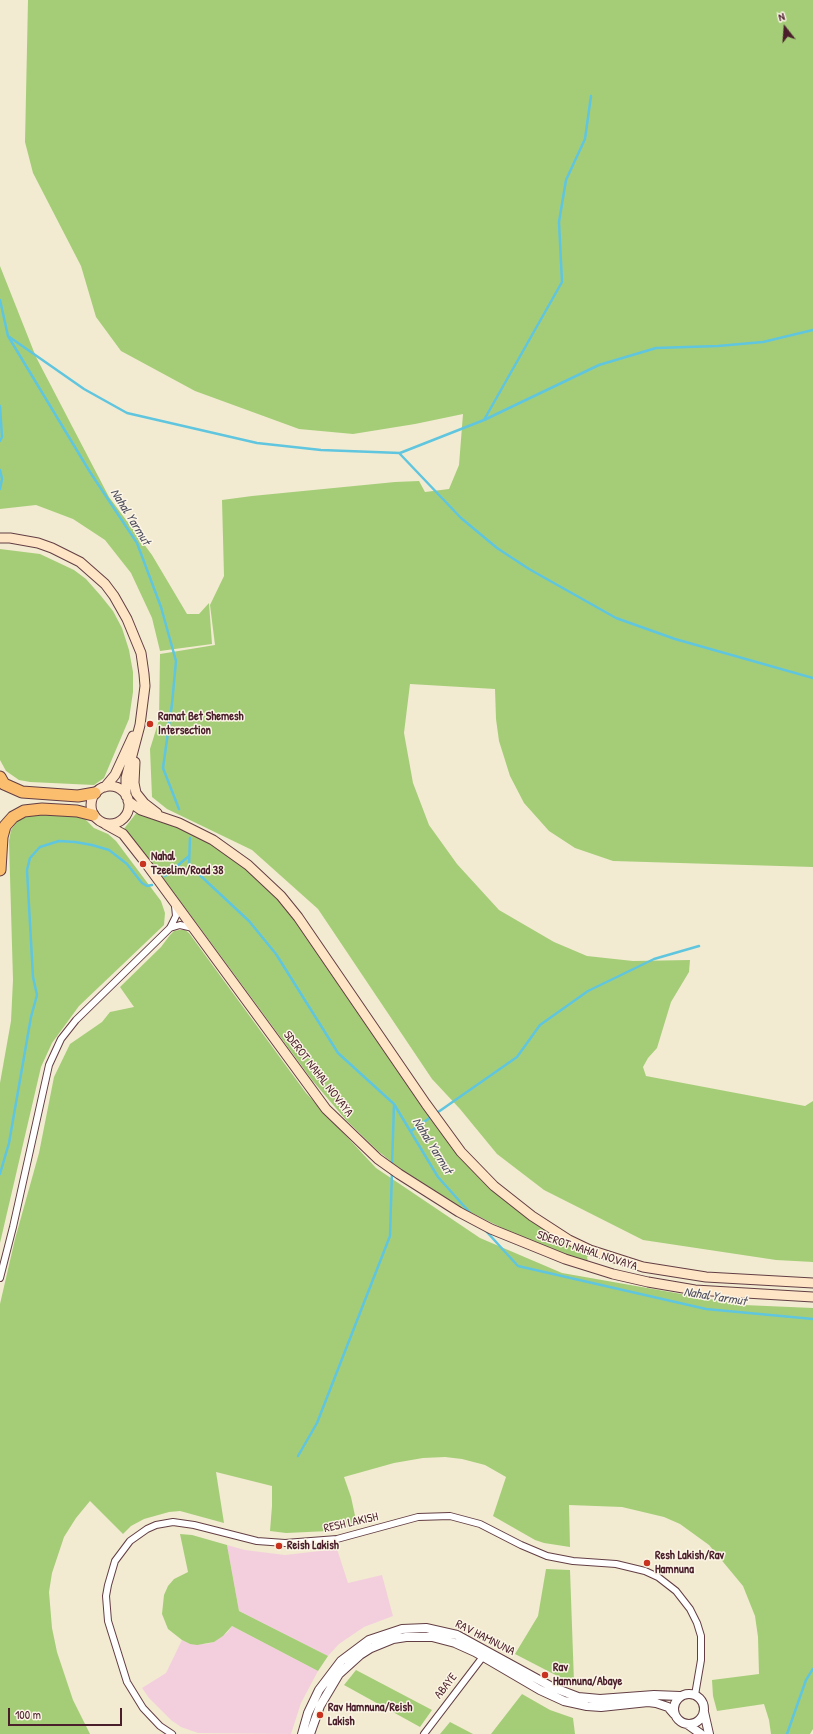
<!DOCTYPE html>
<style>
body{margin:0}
#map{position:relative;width:813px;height:1734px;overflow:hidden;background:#f2ebd1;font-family:"Patrick Hand",sans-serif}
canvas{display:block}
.north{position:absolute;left:765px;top:8px;width:40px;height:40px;-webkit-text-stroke:3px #fcf5e5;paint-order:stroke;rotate:343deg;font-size:11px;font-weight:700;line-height:16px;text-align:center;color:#4a1f2b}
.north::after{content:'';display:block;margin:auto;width:14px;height:18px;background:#4a1f2b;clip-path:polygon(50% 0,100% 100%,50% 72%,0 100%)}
.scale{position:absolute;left:8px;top:1708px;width:114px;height:18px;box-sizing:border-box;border:2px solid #4a1f2b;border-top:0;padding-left:5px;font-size:12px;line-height:14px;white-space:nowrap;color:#4a1f2b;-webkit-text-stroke:3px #fcf5e5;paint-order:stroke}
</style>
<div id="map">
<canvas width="813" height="1734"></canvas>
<div class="north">N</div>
<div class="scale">100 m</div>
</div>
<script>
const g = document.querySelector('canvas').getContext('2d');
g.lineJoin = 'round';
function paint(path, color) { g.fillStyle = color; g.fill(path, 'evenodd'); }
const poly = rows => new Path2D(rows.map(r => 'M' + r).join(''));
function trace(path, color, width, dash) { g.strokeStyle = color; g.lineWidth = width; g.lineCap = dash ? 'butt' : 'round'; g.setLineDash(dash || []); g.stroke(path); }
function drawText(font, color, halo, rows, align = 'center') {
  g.font = font + ' "Patrick Hand",sans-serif'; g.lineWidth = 3; g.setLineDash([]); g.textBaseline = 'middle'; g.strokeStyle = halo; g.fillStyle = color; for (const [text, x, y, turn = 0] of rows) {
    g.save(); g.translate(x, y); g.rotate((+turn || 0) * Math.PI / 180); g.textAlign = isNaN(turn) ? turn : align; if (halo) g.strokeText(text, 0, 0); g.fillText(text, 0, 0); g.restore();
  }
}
paint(poly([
 [227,1545,245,1550,285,1555,337,1549,348,1583,382,1575,393,1616,364,1627,339,1644,328,1656,239,1611],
 [232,1626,318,1671,301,1703,291,1734,198,1733,181,1727,171,1720,149,1698,142,1688,166,1673,182,1640,190,1644,206,1644,214,1642,228,1632]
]), '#f3cfde');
paint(poly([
 [28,0,813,0,813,867,613,861,575,848,549,831,524,803,510,776,499,741,496,719,495,689,410,684,404,733,413,783,429,825,457,864,499,910,554,942,587,956,633,961,690,960,689,972,671,1002,657,1048,648,1058,643,1067,646,1076,805,1106,813,1101,813,1262,776,1260,643,1240,544,1190,497,1154,460,1109,432,1079,318,909,252,850,167,809,152,797,150,749,159,720,160,654,215,645,210,605,224,576,222,500,252,496,395,482,419,481,425,492,449,489,459,465,463,414,415,424,353,434,299,429,195,391,121,351,96,317,81,266,33,173,25,142],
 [0,266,36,357,109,497,152,555,187,614,199,614,209,603,212,644,160,651,152,618,131,573,105,540,73,519,36,505,0,509],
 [0,549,40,554,74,570,86,579,101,596,113,611,122,628,129,650,133,672,133,692,129,719,104,778,94,785,30,782,19,780,6,771,0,760],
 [138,811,166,821,214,843,261,880,295,917,455,1152,480,1179,503,1199,553,1236,590,1255,587,1257,588,1262,574,1258,514,1234,464,1209,399,1168,378,1151,346,1120,312,1080,198,925,149,860,123,830],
 [29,814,81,815,94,828,108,834,116,841,161,901,165,913,164,925,79,1006,52,1043,41,1067,0,1243,0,1083,11,1021,13,980,9,841,11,830,21,816],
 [179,930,185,930,189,933,306,1093,376,1168,480,1238,562,1273,744,1305,813,1308,813,1729,810,1734,771,1734,769,1720,764,1704,717,1711,713,1696,712,1680,759,1674,758,1637,755,1616,743,1586,709,1545,680,1524,664,1517,622,1507,569,1505,570,1547,544,1543,535,1540,493,1516,506,1477,485,1465,462,1459,445,1457,423,1458,394,1463,344,1477,351,1497,357,1525,329,1531,286,1533,270,1531,272,1506,272,1486,216,1472,224,1523,180,1511,169,1512,144,1519,131,1526,123,1534,90,1501,76,1518,64,1537,52,1573,49,1592,52,1628,57,1652,73,1700,90,1734,0,1734,0,1304,15,1239,39,1153,54,1077,70,1044,102,1022,110,1012,134,1007,120,987,161,947,170,935,174,931],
 [180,1534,192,1535,227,1545,239,1611,328,1656,318,1671,232,1626,223,1636,214,1642,197,1645,190,1644,182,1640,168,1629,162,1614,164,1595,168,1586,174,1579,188,1572],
 [546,1569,570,1570,574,1682,571,1683,515,1654,538,1616],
 [356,1670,432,1710,420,1727,344,1685],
 [522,1694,550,1710,573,1718,575,1734,491,1734],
 [450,1722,473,1734,440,1734]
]), '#a5cd78');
trace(poly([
 [0,300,8,336,90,472,137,543,161,607,176,661,172,704,163,768,179,809],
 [8,336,84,389,127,413,257,443,321,450,400,453,484,420,599,365,656,348,718,346,763,342,813,330],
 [0,406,2,437,0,441],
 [484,420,562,282,559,222,566,180,585,139,591,96],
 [400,454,461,518,497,548,529,569,616,618,675,639,813,678],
 [0,470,2,479,0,489],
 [190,838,189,865,249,921,276,954,338,1053,394,1104,438,1177,472,1215],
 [165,876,189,856],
 [411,1131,517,1057,540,1025,588,991,654,959,699,946],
 [392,1166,394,1105],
 [0,1174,9,1143,31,1017,37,995,33,977,27,870,30,858,40,847,59,841,75,842,92,845,109,850,127,864,142,883,147,886,152,885],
 [486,1231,518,1266,706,1309,813,1319],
 [298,1456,317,1423,390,1236,392,1171],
 [787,1734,806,1680,813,1669]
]), '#60c5de', 2.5);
const minor = poly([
 [170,928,180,925,193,928],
 [0,1278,13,1227,49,1065,61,1039,76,1020,170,928,176,916,175,906],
 [172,1734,160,1726,143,1708,127,1682,108,1621,106,1596,108,1585,115,1561,130,1541,147,1529,156,1525,173,1522,194,1525,257,1541,285,1543,337,1539,418,1517,450,1516,480,1524,521,1545,547,1556,573,1561,616,1564,645,1571,658,1577,676,1591,690,1609,697,1623,701,1636,701,1660,695,1695],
 [424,1734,485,1654]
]);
const tertiary = poly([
 '674 1709a15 15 0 1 1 30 0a15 15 0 1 1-30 0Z',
 [704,1712,709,1734],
 [687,1724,701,1734],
 [302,1734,308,1713,319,1690,341,1661,369,1640,402,1629,426,1628,457,1635,552,1687,578,1697,600,1699,654,1695,680,1696],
 [310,1734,320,1706,339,1674,360,1655,371,1648,393,1639,406,1637,432,1637,455,1643,475,1652,540,1690,564,1701,587,1706,601,1707,648,1702,656,1703,668,1707,674,1714]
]);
const secondary = poly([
 [0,538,10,538,38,543,52,548,80,562,105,584,114,596,127,619,141,653,144,674,145,686,140,725,126,778,126,796],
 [135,762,134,783,136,793,144,803,157,813],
 '91 805a19 19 0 1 1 38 0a19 19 0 1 1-38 0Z',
 [105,787,115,775,133,736],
 [128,801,141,810,179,823,213,840,248,865,281,896,298,917,426,1104,461,1152,494,1186,532,1216,569,1240,590,1250,643,1267,706,1277,813,1283],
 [105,824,123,834,145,862,326,1109,378,1159,399,1174,459,1212,491,1229,565,1259,613,1274,648,1282,695,1290,813,1297]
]);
const trunk = poly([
 [0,777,4,784,22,792,78,796,95,793],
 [0,870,2,837,5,826,13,817,24,811,42,809,77,811,93,815]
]);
trace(minor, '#633e44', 8);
trace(tertiary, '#633e44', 10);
trace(secondary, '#633e44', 11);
trace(trunk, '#633e44', 13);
trace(minor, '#fff', 6);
trace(tertiary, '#fff', 8);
trace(secondary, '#fde5c5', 9);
trace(trunk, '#fbbd6e', 11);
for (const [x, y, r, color] of [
 [150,724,4,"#c8321e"],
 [143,864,4,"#c8321e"],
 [279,1546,4,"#c8321e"],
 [647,1563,4,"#c8321e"],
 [545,1675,4,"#c8321e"],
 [320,1715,4,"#c8321e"]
]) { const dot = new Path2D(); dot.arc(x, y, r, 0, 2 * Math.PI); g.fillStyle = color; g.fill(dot); trace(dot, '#fcf5e5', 1.5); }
drawText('bold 12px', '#4a1f2b', '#fcf5e5', [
 ["Ramat Bet Shemesh",158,717],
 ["Intersection",158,731],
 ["Nahal",151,857],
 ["Tzeelim/Road 38",151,871],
 ["Reish Lakish",287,1546],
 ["Resh Lakish/Rav",655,1556],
 ["Hamnuna",655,1570],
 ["Rav",553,1668],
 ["Hamnuna/Abaye",553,1682],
 ["Rav Hamnuna/Reish",328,1708],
 ["Lakish",328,1722]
], 'left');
drawText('12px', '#4a1f2b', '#fcf5e5', [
 ["SDEROT NAHAL NOVAYA",318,1074,52],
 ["SDEROT NAHAL NOVAYA",587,1251,18],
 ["RESH LAKISH",351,1523,-13],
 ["RAV HAMNUNA",485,1638,27],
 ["ABAYE",446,1686,-52]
]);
drawText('italic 13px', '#515161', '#fcf5e5', [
 ["Nahal Yarmut",130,517,58],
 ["Nahal Yarmut",432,1146,58],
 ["Nahal Yarmut",715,1297,9]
]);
</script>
